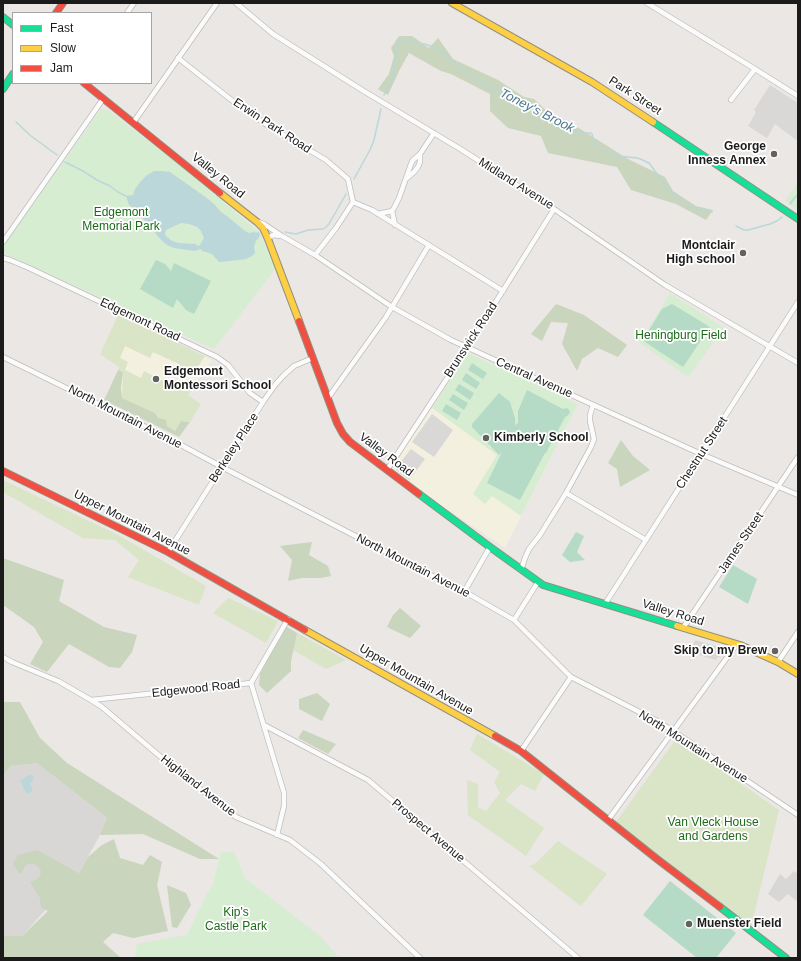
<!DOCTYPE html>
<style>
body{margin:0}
#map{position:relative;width:801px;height:961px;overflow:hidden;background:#eae7e4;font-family:Helvetica,sans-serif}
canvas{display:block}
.frame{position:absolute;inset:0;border:4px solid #1b1b1b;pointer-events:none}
.legend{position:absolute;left:12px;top:12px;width:140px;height:72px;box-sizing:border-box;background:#fff;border:1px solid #a4a4a4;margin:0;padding:5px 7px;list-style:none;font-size:12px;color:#1b1b1b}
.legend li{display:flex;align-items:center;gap:8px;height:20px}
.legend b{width:20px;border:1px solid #a4a4a4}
</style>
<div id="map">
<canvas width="801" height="961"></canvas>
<div class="frame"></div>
<ul class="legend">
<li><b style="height:5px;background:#16e098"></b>Fast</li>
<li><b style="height:5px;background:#ffcf43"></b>Slow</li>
<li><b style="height:5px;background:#f24e42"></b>Jam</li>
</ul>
</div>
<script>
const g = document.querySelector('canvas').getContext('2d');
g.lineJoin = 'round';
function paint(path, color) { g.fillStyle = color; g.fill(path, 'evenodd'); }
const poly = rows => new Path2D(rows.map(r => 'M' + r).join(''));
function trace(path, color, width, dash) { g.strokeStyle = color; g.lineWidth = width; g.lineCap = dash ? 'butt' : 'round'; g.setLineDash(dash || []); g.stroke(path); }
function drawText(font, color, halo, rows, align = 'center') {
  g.font = font + ' Helvetica,sans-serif'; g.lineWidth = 3.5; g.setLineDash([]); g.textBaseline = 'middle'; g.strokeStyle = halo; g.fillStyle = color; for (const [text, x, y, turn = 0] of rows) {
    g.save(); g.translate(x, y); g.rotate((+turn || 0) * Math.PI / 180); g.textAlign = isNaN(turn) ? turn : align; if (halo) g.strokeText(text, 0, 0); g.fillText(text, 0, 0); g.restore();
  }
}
paint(poly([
 [37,763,107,818,100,835,79,873,38,850,48,907,22,936,3,936,3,775,11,766],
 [794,871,798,874,798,902,788,894,779,902,768,894,780,874,786,879]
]), '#d9d7d6');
paint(poly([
 [118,315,212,360,188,395,201,404,179,437,104,400,119,367,100,354],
 [468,353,578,404,505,548,432,499,392,468]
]), '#f3f0e0');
paint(poly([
 [118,315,205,356,195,371,189,372,178,368,179,364,153,352,150,358,125,346,120,358,128,362,125,370,141,378,144,371,171,385,184,390,193,388,188,395,201,404,190,422,181,421,175,431,167,426,158,418,155,413,122,398,123,372,118,370,119,367,100,354],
 [3,480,118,535,206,586,199,605,128,577,139,560,115,540,83,538,3,492],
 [228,598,278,621,266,643,213,613],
 [297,633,346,660,326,669,293,650],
 [477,734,544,774,535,791,521,784,505,800,544,828,526,856,468,815,467,780,478,784,478,808,486,811,500,793,494,782,500,772,470,750],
 [676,739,779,810,751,927,616,822],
 [558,841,607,874,581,906,529,866,536,863]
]), '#dae4c6');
paint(poly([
 [399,36,412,36,429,48,438,38,453,59,498,80,524,97,534,99,553,117,563,123,577,127,628,159,665,177,673,191,696,206,713,210,706,220,676,204,631,190,617,167,548,153,541,136,508,128,490,111,490,94,451,74,441,71,409,53,400,69,388,95,378,89,389,74,394,56,391,48],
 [556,304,584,315,627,345,618,357,598,348,582,359,577,371,562,344,568,323,551,322,542,341,531,334],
 [118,370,123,372,121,388,122,398,155,413,158,418,166,420,167,426,175,431,181,421,190,422,179,437,104,400],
 [621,440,633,456,650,470,620,487,617,469,608,463],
 [312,542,309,555,328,566,331,576,320,578,302,578,288,581,292,560,280,546],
 [3,558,64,580,59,601,104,627,137,635,132,652,120,668,109,667,69,644,47,672,30,664,43,642,34,627,3,605],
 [400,608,421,626,410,638,387,627,393,615],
 [285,626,297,633,291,661,291,671,267,693,259,685,260,674],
 [317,693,330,704,322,721,299,709,299,699],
 [3,702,20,702,40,738,67,763,219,859,200,859,143,834,100,835,107,818,37,763,11,766,3,775],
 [303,730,336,744,328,754,298,738],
 [114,839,120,858,143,865,150,855,162,862,157,885,168,931,133,938,113,933,103,942,121,958,3,958,3,936,22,936,48,911,41,908,40,898,30,882,36,880,39,878,41,872,40,869,35,864,28,864,24,867,22,873,19,873,13,864,18,855,38,850,79,873,88,857,102,845],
 [167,885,186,893,191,905,177,928,172,927]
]), '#c9d5bc');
paint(poly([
 [101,109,109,111,177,163,259,232,275,269,214,349,3,253,3,246],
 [798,182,798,210,785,201],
 [670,293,724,328,688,377,640,343],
 [468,353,578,404,521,516,492,496,485,504,473,494,497,455,432,408],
 [221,852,234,852,239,863,245,878,321,937,339,958,135,958,137,944,187,935,209,890,214,884,214,880]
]), '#d6edd2');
paint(poly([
 [156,260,165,264,171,271,174,263,211,281,194,314,186,310,177,299,173,308,140,289],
 [672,304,710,327,683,367,645,342,644,338,662,309],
 [472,363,487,373,483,379,468,370],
 [466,373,480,383,476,389,462,380],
 [459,384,474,393,470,400,455,390],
 [527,390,563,409,567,408,569,410,570,413,567,416,565,417,546,453,545,453,520,500,487,483,502,452,499,455,472,427,472,424,499,393,510,402,515,418,515,426,517,423,518,424,518,411],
 [453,394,468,403,464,410,449,400],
 [446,404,461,413,457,420,442,411],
 [576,532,584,536,577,552,585,560,570,562,562,555],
 [733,565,757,579,748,604,719,587],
 [670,881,736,933,716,958,697,958,643,915]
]), '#b5dbc6');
paint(poly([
 [770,85,798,103,798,136,796,140,775,124,767,138,748,126,756,112,754,110],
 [432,414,453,430,434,457,412,442],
 [411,449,425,459,409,480,395,469],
 [695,640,723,648,721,651,723,653,720,657,718,657,716,660,692,653,691,651]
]), '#dad8d7');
paint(poly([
 [154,171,162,171,170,172,204,196,214,204,221,212,228,217,245,231,249,233,255,232,255,233,259,232,260,235,258,239,256,240,254,247,255,253,252,256,246,259,221,262,219,262,212,254,202,251,201,249,195,251,174,248,167,245,162,241,134,208,129,205,126,196,133,195,135,189,141,181,147,175],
 [181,223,189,224,197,227,201,231,204,238,200,245,198,246,196,244,179,243,172,241,167,237,165,234,166,230],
 [31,774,34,778,30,784,33,790,29,794,23,790,24,788,20,781]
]), '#bbd7d9');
trace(poly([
 [384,95,391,82,394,75,395,70,395,60,398,45,399,42,404,40,407,40,413,43,425,44,438,49,442,52,465,72,483,84,573,131,578,133,590,133,592,134,595,145,604,151,617,156,638,158,649,163,669,190,675,196,696,210,708,211,712,212],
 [16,122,31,136,57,155],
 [65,162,83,171,97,180,110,186,118,192,126,196],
 [354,179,370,150,374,140,381,109],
 [790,204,795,197,798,195],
 [736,226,744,230,748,230,770,224,777,221,782,217],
 [285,232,296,234,308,230,323,229,326,227,329,224,346,194]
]), '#bbd7d9', 1.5);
const street = poly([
 [236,3,273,34,362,90,462,150,554,209,665,285,798,363],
 [647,3,755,69,798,96],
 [127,13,134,3],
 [178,58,234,102,267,125,326,160,348,179,353,202],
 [731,100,755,69],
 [133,123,217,3],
 [406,179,414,172,418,167,420,162,420,154],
 [353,202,372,210,503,291],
 [378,214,392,211],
 [258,222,264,224,282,236,315,255,392,307,451,340,701,454,798,495],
 [395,225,392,211,394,208,399,198,411,164,413,160,420,154,434,133],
 [268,239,271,236,274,235,280,236],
 [3,242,103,99],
 [315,255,336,228,353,202],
 [3,258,10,260,29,268,217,357,228,365,250,393,263,402],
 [3,357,166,437,222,467,452,586,467,593,514,620,571,677,657,721,673,731,798,815],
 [328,398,386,317,429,245],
 [387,470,467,348,554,209],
 [566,493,646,540],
 [168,552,263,402,275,385,283,376,294,366,313,358],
 [521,570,525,558,529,549,540,535,566,493,591,447,594,439,590,421,590,415,593,405],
 [464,592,490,547],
 [605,604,798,302],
 [514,620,538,582],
 [683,628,798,457],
 [3,657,12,662,58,681,91,700,102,707,182,775,236,817,290,840,321,864,420,958],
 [778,662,798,632],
 [251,683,284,793,284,806,277,835],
 [91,700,251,683,288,619],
 [264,725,368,780,578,958],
 [521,751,571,677],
 [608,820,737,644]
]);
const fast = poly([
 [3,17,13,25],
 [3,89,13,74],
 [653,122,798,219],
 [419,494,490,547,543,585,677,626],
 [720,907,786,958]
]);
const slow = poly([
 [452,3,592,82,653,122],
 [220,193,257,222,263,228,268,239,299,321],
 [677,626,740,645,778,662,798,674],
 [305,630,495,736]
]);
const jam = poly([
 [56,13,63,3],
 [84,83,220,193],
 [299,321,337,423,343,434,350,442,419,494],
 [3,471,168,552,305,630],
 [495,736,521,751,657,859,720,907]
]);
trace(street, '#bfbebc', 6);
trace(fast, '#91907f', 8);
trace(slow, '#91907f', 8);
trace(jam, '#91907f', 8);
trace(street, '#fcfbfb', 4.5);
trace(fast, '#16e098', 6);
trace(slow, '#ffcf43', 6);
trace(jam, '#f24e42', 6);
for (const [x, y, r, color] of [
 [774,154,4,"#636261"],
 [743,253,4,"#636261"],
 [156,379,4,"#636261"],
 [486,438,4,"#636261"],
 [775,651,4,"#636261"],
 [689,924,4,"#636261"]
]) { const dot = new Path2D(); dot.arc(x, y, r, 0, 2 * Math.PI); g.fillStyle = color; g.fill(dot); trace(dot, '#fff', 1.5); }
drawText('12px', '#1b1b1b', '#fff', [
 ["Park Street",635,96,33],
 ["Erwin Park Road",272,126,33],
 ["Valley Road",218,176,39],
 ["Midland Avenue",516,184,32],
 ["Edgemont Road",140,320,25],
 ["Brunswick Road",471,340,-57],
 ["Central Avenue",534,378,24],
 ["North Mountain Avenue",125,417,27],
 ["Berkeley Place",234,448,-57],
 ["Chestnut Street",702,453,-57],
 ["Valley Road",386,455,37],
 ["Upper Mountain Avenue",132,523,27],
 ["James Street",741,543,-56],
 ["North Mountain Avenue",413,566,27],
 ["Valley Road",673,613,17],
 ["Upper Mountain Avenue",416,680,30],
 ["Edgewood Road",196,689,-6],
 ["North Mountain Avenue",693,747,32],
 ["Highland Avenue",198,786,38],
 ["Prospect Avenue",428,831,40]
]);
drawText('bold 12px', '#1b1b1b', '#fff', [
 ["George",766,147],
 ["Inness Annex",766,161],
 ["Montclair",735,246],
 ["High school",735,260],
 ["Edgemont",164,372,"left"],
 ["Montessori School",164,386,"left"],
 ["Kimberly School",494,438,"left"],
 ["Skip to my Brew",767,651],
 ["Muenster Field",697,924,"left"]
], 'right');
drawText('12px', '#1b6b18', '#fff', [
 ["Edgemont",121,213],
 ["Memorial Park",121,227],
 ["Heningburg Field",681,336],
 ["Van Vleck House",713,823],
 ["and Gardens",713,837],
 ["Kip's",236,913],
 ["Castle Park",236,927]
]);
drawText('italic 13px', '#4d7891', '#fff', [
 ["Toney's Brook",537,111,27]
]);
</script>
